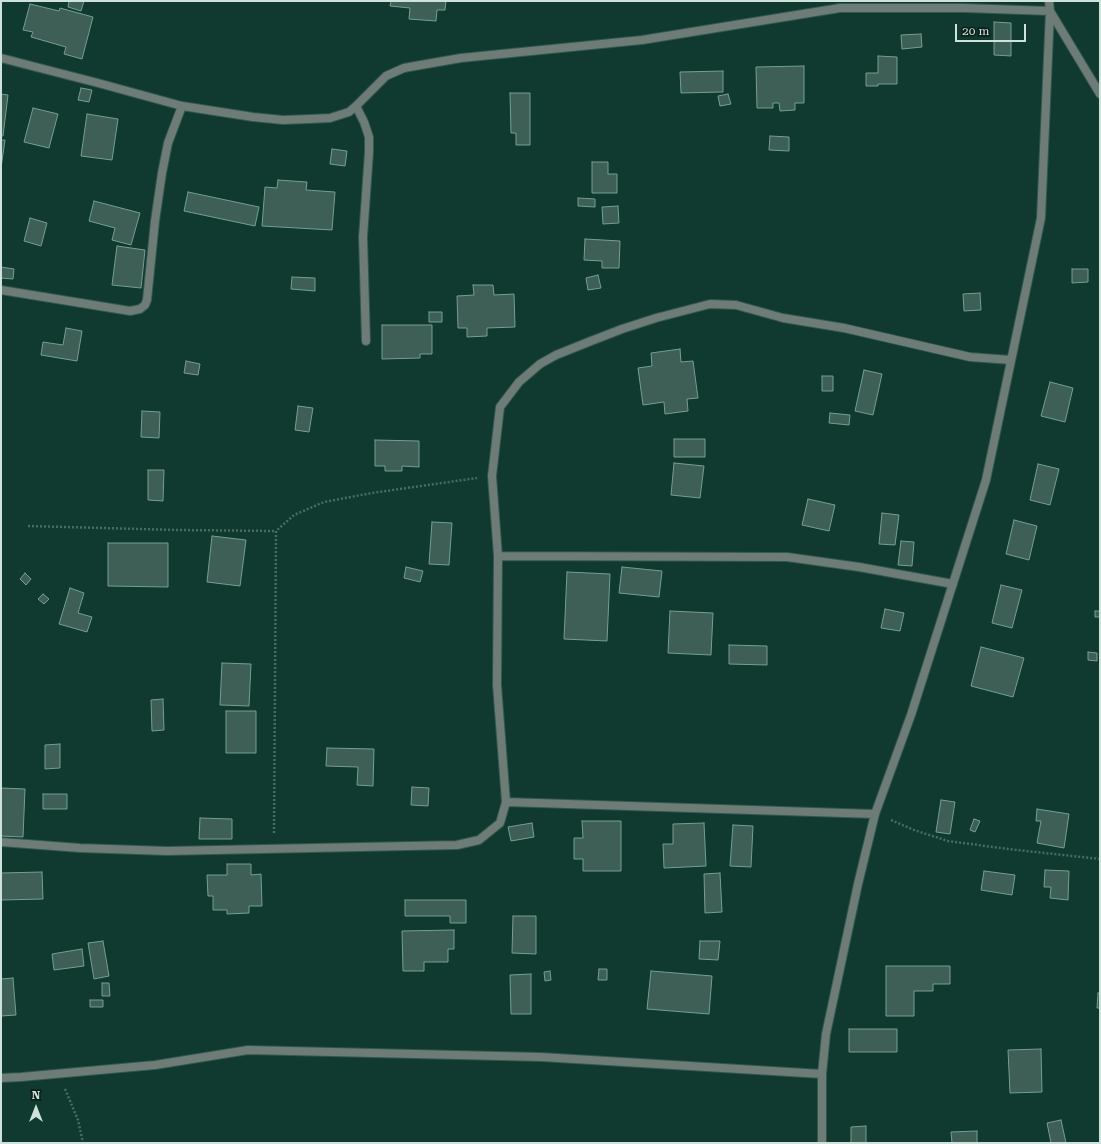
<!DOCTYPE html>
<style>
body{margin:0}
#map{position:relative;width:1101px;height:1144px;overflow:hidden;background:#10392f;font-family:"Roboto Serif",serif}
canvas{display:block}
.frame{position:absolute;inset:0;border:2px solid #cde2db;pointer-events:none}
.north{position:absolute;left:16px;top:1088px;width:40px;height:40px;-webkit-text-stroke:3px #0c1d18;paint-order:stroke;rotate:0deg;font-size:11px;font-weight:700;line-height:16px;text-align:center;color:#cde2db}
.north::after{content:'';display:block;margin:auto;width:14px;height:18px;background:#cde2db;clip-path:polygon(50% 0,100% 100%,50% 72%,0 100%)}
.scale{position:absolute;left:955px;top:24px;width:71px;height:18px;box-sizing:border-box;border:2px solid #cde2db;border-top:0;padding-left:5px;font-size:12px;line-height:14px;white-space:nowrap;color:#cde2db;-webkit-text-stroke:3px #0c1d18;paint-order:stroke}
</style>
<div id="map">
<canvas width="1101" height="1144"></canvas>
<div class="frame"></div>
<div class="north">N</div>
<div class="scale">20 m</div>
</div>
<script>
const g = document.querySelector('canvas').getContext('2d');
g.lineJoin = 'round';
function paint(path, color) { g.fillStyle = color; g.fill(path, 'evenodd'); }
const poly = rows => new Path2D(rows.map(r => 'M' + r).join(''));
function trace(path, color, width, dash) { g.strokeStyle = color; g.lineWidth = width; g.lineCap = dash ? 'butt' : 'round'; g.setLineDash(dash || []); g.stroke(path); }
const building = poly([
 [69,1,84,1,81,11,68,7,69,1],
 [391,1,446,1,445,10,437,10,436,21,409,19,410,8,390,6,391,1],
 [30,4,59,11,60,8,93,17,82,59,64,54,66,47,31,37,33,32,23,30,30,4],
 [994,22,1011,23,1011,56,994,55,994,22],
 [921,34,922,47,902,49,901,35,921,34],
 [878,56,897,57,897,84,878,84,878,86,866,86,866,73,878,73,878,56],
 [804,66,804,103,795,103,795,110,780,111,779,103,773,103,773,108,757,108,756,67,804,66],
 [723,71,723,92,681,93,680,72,723,71],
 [81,88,92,90,89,102,78,100,81,88],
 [510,93,530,93,530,145,516,145,516,133,511,133,510,93],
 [1,94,8,95,3,136,1,136,1,94],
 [728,94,731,104,720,106,718,96,728,94],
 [33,108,58,114,49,148,24,142,33,108],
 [87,114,118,119,112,160,81,156,87,114],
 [770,136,789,137,789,151,769,150,770,136],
 [1,140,5,140,1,168,1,140],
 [332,149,347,151,345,166,330,164,332,149],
 [592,162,608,162,608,174,617,174,617,193,592,193,592,162],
 [278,180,307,182,306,190,335,192,332,230,262,226,265,187,277,188,278,180],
 [188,192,259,207,255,226,184,211,188,192],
 [578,198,595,199,595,207,578,206,578,198],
 [94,201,140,213,131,245,112,240,115,228,89,221,94,201],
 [618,206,619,223,603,224,602,207,618,206],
 [30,218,47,223,41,246,24,241,30,218],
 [585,239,620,241,619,268,602,268,602,261,584,260,585,239],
 [117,246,145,250,141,288,112,285,117,246],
 [1,267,14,269,13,279,1,278,1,267],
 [1072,269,1088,269,1088,282,1072,283,1072,269],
 [598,275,601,288,588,290,586,278,598,275],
 [292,277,315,278,315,291,291,289,292,277],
 [473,285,493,285,494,295,514,294,515,327,487,328,487,336,467,337,467,328,458,328,457,296,474,295,473,285],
 [980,293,981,310,964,311,963,294,980,293],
 [429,312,442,312,442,322,429,322,429,312],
 [382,325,432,325,432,354,420,354,420,358,382,359,382,325],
 [66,328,82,331,77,361,41,355,43,342,63,345,66,328],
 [680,349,681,362,693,361,698,398,687,399,688,411,665,414,664,402,643,405,638,368,652,366,651,353,680,349],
 [186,361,200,364,198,375,184,373,186,361],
 [864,370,882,374,873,415,855,411,864,370],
 [822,376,833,376,833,391,822,391,822,376],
 [1050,382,1073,388,1065,422,1041,416,1050,382],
 [298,406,313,408,309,432,295,430,298,406],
 [142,411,160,412,159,438,141,437,142,411],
 [830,413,850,415,849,425,829,423,830,413],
 [674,439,705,439,705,457,674,457,674,439],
 [375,440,419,441,419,467,402,466,402,471,385,471,385,466,375,466,375,440],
 [674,463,704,466,700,498,671,495,674,463],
 [1038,464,1059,469,1050,505,1030,500,1038,464],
 [148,470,164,470,163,501,148,500,148,470],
 [808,499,835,505,829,531,802,525,808,499],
 [882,513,899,515,895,545,879,544,882,513],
 [1014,520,1037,526,1029,560,1006,554,1014,520],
 [432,522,452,523,449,565,429,564,432,522],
 [212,536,246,540,240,586,207,582,212,536],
 [901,541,914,542,912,566,898,565,901,541],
 [108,543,168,543,168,587,108,586,108,543],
 [406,567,423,571,420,582,404,578,406,567],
 [622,567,662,571,659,597,619,593,622,567],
 [567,572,610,574,607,641,564,639,567,572],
 [25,573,31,579,26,585,20,579,25,573],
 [1001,585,1022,590,1012,628,992,623,1001,585],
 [70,588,84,593,78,613,92,617,87,632,59,624,70,588],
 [43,594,49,599,44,604,38,599,43,594],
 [885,609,904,613,900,631,881,628,885,609],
 [670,611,713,613,711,655,668,653,670,611],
 [1095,611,1100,611,1100,617,1095,617,1095,611],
 [729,645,767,646,767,665,729,664,729,645],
 [981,647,1024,658,1013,697,971,686,981,647],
 [1088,652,1097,653,1097,661,1088,660,1088,652],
 [222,663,251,664,249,706,220,705,222,663],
 [163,699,164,730,152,731,151,700,163,699],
 [226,711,256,711,256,753,226,753,226,711],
 [60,744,60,768,45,769,45,745,60,744],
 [327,748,374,749,373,786,357,785,358,767,326,766,327,748],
 [412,787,429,788,428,806,411,805,412,787],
 [1,788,25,789,23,837,1,836,1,788],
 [43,794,67,794,67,809,43,809,43,794],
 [941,800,955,802,950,834,936,832,941,800],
 [1037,809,1069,814,1064,848,1037,843,1041,821,1036,821,1037,809],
 [200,818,232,819,232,839,199,839,200,818],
 [974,819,980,821,975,832,970,830,974,819],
 [582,821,621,821,621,871,583,871,583,859,574,859,574,838,583,838,582,821],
 [532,823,534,837,511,841,508,827,532,823],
 [704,823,706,866,664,868,663,844,673,844,673,824,704,823],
 [733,825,753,826,751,867,730,866,733,825],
 [227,864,251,864,251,875,261,874,262,906,249,906,249,913,227,914,227,910,213,910,213,896,208,896,207,875,227,875,227,864],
 [1045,870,1069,871,1068,900,1050,898,1051,887,1044,887,1045,870],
 [984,871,1015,875,1012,895,981,890,984,871],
 [42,872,43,899,1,900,1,873,42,872],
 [720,873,722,912,705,913,704,874,720,873],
 [405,900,466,900,466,923,450,923,450,916,405,916,405,900],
 [513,916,536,916,536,954,512,953,513,916],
 [454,930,454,949,448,949,448,962,424,962,424,971,403,971,402,931,454,930],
 [103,941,109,976,94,979,88,943,103,941],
 [700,941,720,941,718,960,699,959,700,941],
 [82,949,84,966,54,970,52,954,82,949],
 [886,966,950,966,950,984,933,984,933,991,914,991,914,1016,886,1016,886,966],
 [599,969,607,969,607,980,598,980,599,969],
 [550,971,551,980,545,981,544,972,550,971],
 [651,971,712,976,709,1014,647,1009,651,971],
 [531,974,531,1014,511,1014,510,975,531,974],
 [13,978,16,1015,1,1016,1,979,13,978],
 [102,983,109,983,110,996,102,996,102,983],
 [1098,993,1100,993,1100,1008,1097,1008,1098,993],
 [90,1000,103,1000,103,1007,90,1007,90,1000],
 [849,1029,897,1029,897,1052,849,1052,849,1029],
 [1041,1049,1042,1092,1010,1093,1008,1050,1041,1049],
 [1061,1120,1066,1143,1051,1143,1047,1123,1061,1120],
 [866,1126,866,1143,851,1143,851,1127,866,1126],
 [977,1131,977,1143,952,1143,951,1132,977,1131]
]);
paint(building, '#3e5f55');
trace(building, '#759f92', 1);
const street = poly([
 [1,58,98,83,182,106,253,117,283,120,309,119,330,118,349,112,356,106,386,76,404,68,415,66,461,58,642,40,840,8,964,8,1050,11,1100,94],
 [356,106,364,122,369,137,369,152,363,237,366,341],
 [1,290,130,311,140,309,145,305,147,300,155,221,162,173,168,143,182,106],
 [498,556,787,557,859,567,953,584],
 [506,802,497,685,498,556,492,476,500,407,519,382,540,364,556,355,591,341,622,329,656,318,710,304,736,305,783,318,844,328,970,357,1011,360],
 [1,842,80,848,167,851,457,845,479,840,500,823,506,802,875,814],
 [1,1078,21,1077,155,1065,248,1050,541,1057,822,1074],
 [822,1143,822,1074,826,1034,858,884,875,814,911,715,986,480,1041,218,1050,11,1049,1]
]);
trace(street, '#32574e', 10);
trace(poly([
 [28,526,177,530,276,531],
 [891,820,914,830,948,841,1008,849,1100,859],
 [274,833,276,531,294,515,324,502,372,493,477,478],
 [65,1089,78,1120,83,1143]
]), '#496c63', 2.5, [2, 2]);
trace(street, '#6d7c77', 8);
</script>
